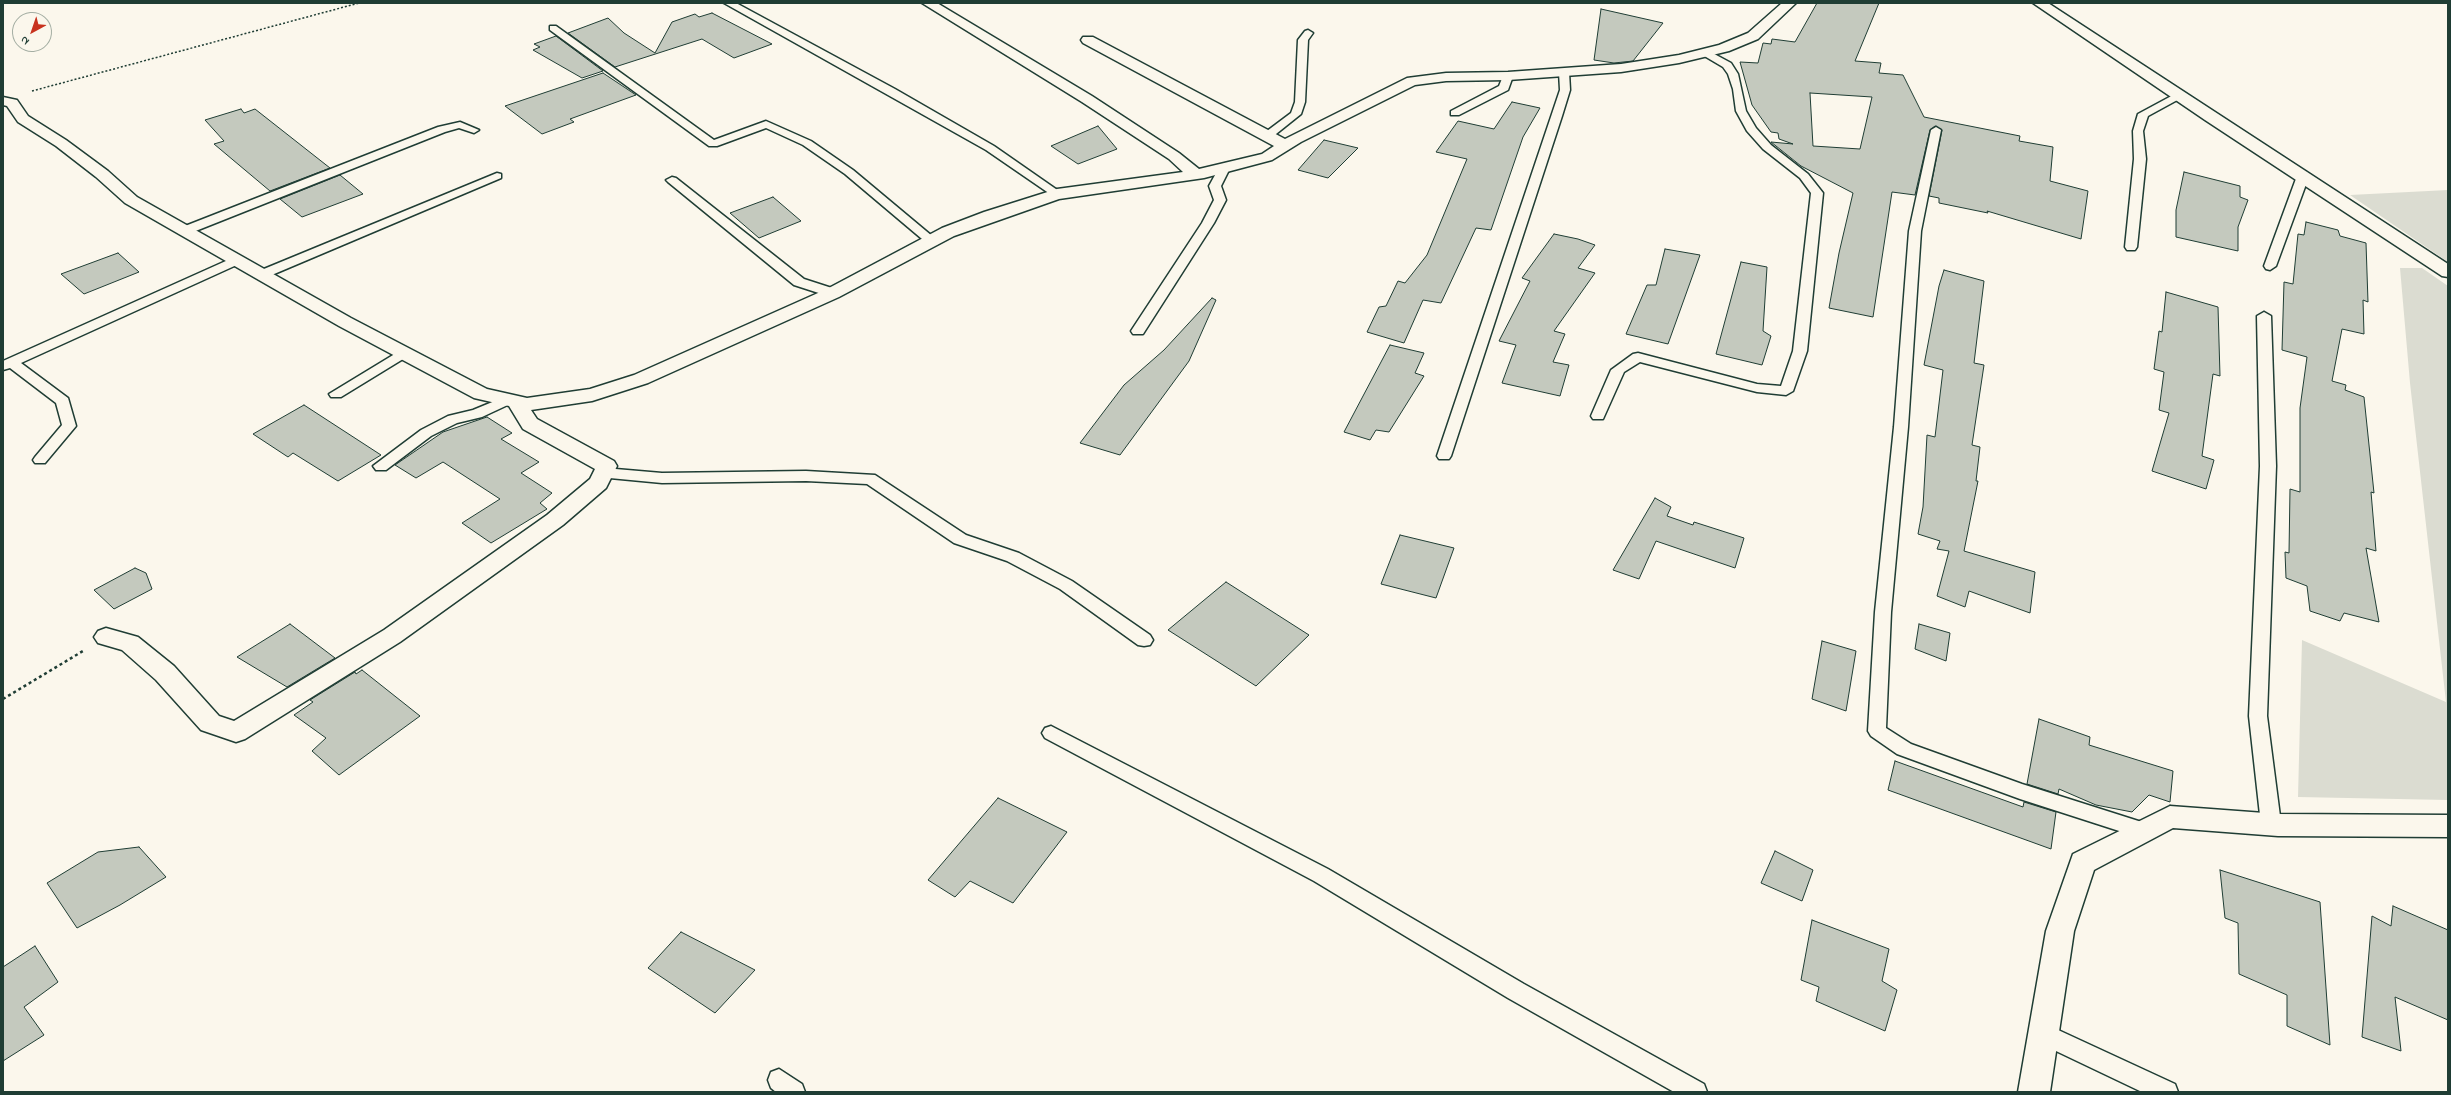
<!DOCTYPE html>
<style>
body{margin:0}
#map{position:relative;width:2451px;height:1095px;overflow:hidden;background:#fbf7ec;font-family:"Indie Flower",sans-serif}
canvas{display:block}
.frame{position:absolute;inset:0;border:4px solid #1f3d34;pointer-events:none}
.north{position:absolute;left:12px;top:12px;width:40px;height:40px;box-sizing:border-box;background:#fbf7ec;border:1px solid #a3ada2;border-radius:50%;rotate:220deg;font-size:11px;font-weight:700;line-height:16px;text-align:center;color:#1f3d34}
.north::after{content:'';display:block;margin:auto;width:14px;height:18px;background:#c8321e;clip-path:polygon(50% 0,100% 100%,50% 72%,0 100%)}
</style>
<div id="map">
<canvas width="2451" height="1095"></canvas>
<div class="frame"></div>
<div class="north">N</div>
</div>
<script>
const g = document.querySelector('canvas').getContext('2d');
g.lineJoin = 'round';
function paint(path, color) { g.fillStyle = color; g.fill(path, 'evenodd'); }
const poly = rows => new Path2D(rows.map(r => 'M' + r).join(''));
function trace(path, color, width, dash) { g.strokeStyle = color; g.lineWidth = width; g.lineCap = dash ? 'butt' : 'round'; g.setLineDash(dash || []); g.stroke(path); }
paint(poly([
 [2448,190,2448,262,2350,195],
 [2400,268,2422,268,2448,286,2448,800,2298,797,2302,640,2446,702,2410,383]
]), '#dbdcd1');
const building = poly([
 [1817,3,1879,3,1855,61,1881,63,1879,73,1903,75,1924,117,2020,136,2019,141,2053,147,2050,181,2088,191,2081,239,1987,211,1988,213,1939,203,1939,198,1929,196,1942,130,1935,126,1930,130,1915,195,1892,192,1873,317,1829,308,1839,253,1853,193,1801,166,1771,142,1793,144,1779,139,1778,133,1771,132,1752,105,1740,62,1758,63,1763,43,1771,44,1772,39,1795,42,1817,3],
 [1810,93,1872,97,1860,149,1813,146,1810,93],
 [1601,9,1663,23,1633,61,1614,63,1594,60,1601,9],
 [712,13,772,44,734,58,702,39,615,67,568,33,608,18,624,33,655,53,672,22,695,14,699,17,712,13],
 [556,36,603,71,582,78,533,50,540,47,534,44,556,36],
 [603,73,636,95,570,119,574,122,542,134,505,106,603,73],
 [1512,102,1540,108,1523,137,1491,230,1476,228,1441,303,1423,300,1404,343,1367,332,1379,307,1386,306,1398,281,1405,283,1427,255,1467,159,1436,152,1458,121,1494,129,1512,102],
 [241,109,244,113,255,109,330,168,270,191,214,144,224,141,205,120,241,109],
 [1098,126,1117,149,1078,164,1051,146,1098,126],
 [1324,140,1358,148,1328,178,1298,170,1324,140],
 [2184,172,2240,186,2240,197,2248,200,2238,227,2238,251,2176,237,2176,210,2184,172],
 [340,175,363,194,302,217,280,199,340,175],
 [773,197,801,221,759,238,730,213,773,197],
 [2306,222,2338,230,2340,236,2366,243,2368,302,2363,300,2364,334,2342,329,2332,381,2346,385,2345,390,2364,397,2374,493,2371,492,2376,551,2366,548,2379,622,2344,613,2340,621,2310,611,2307,586,2286,578,2285,552,2289,553,2290,489,2300,492,2300,408,2307,357,2282,350,2284,282,2293,284,2298,234,2304,235,2306,222],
 [1554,234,1578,239,1595,245,1578,268,1595,273,1554,331,1565,334,1553,362,1569,365,1560,396,1502,383,1516,345,1499,341,1530,281,1522,278,1554,234],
 [1665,249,1700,255,1668,344,1626,334,1647,285,1656,285,1665,249],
 [118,253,139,272,84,294,61,274,118,253],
 [1741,262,1767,267,1763,331,1771,336,1762,365,1716,354,1741,262],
 [1944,270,1984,281,1974,363,1984,365,1972,445,1980,447,1976,481,1978,481,1964,551,2035,572,2030,613,1969,591,1965,607,1937,596,1949,551,1937,549,1940,541,1918,534,1923,507,1927,435,1935,437,1943,370,1924,365,1939,286,1944,270],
 [2166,292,2218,307,2220,376,2213,374,2202,456,2214,460,2206,489,2152,471,2169,413,2159,410,2164,372,2154,369,2159,331,2162,332,2166,292],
 [1212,298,1216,300,1189,361,1120,455,1080,443,1124,385,1164,350,1212,298],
 [1390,345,1424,353,1415,373,1424,376,1389,432,1376,430,1370,440,1344,432,1390,345],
 [304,405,381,455,338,481,293,453,288,457,253,434,304,405],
 [487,417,512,433,501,439,539,462,521,473,552,493,540,503,547,509,491,543,462,523,500,499,443,462,416,478,395,465,443,432,487,417],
 [1655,498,1671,507,1667,516,1693,525,1694,522,1744,538,1735,568,1656,541,1639,579,1613,570,1655,498],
 [1400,535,1454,548,1436,598,1381,584,1400,535],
 [135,568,146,573,152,589,114,609,94,590,135,568],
 [1226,582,1309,635,1256,686,1168,630,1226,582],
 [290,624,335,658,287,687,237,657,290,624],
 [1919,624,1950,633,1946,661,1915,649,1919,624],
 [1822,641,1856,651,1846,711,1812,699,1822,641],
 [362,670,420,716,339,775,312,751,326,738,294,715,313,702,310,700,355,672,356,674,362,670],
 [2039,719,2090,737,2089,745,2173,771,2170,802,2149,795,2132,812,2096,805,2059,789,2058,794,2027,784,2039,719],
 [1895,761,2023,807,2024,802,2056,812,2051,849,1888,790,1895,761],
 [998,798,1067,832,1013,903,970,881,955,897,928,880,998,798],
 [139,847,166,877,120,905,77,928,47,883,98,852,139,847],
 [1775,851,1813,870,1802,901,1761,883,1775,851],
 [2220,870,2320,902,2330,1045,2287,1026,2287,995,2239,974,2238,923,2225,918,2220,870],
 [2393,906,2448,930,2448,1020,2395,997,2401,1051,2362,1037,2372,916,2391,926,2393,906],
 [1812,920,1889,949,1882,981,1897,990,1885,1031,1816,1001,1819,987,1801,980,1812,920],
 [681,932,755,970,715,1013,648,968,681,932],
 [35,946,58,982,24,1007,44,1035,3,1061,3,967,35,946]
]);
paint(building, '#c4c9be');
trace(building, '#1f3d34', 1);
const service = poly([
 [724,3,736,3,895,89,994,146,1063,194,1061,196,1053,196,986,150,724,3],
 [550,26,556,26,714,140,766,121,811,141,853,170,938,241,936,244,928,244,845,174,803,145,766,128,717,146,709,146,550,30,550,26],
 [1308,30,1313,33,1308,40,1305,102,1301,114,1271,138,1263,138,1263,134,1291,113,1295,102,1298,40,1305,31,1308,30],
 [1705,49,1731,63,1738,74,1746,111,1756,128,1771,145,1808,174,1823,193,1807,351,1793,391,1786,395,1757,392,1640,362,1624,372,1603,419,1593,419,1591,416,1611,370,1633,354,1638,353,1757,384,1781,386,1793,351,1811,193,1800,178,1763,149,1747,131,1736,111,1733,89,1728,74,1723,67,1701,54,1700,52,1705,49],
 [1564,69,1569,72,1570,90,1562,116,1451,456,1449,459,1439,459,1437,456,1560,90,1559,72,1564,69],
 [1508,73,1513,76,1508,90,1459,115,1451,115,1451,111,1499,86,1503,76,1508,73],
 [2177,93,2181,94,2181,98,2148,116,2143,131,2146,159,2137,247,2135,250,2127,250,2125,247,2134,159,2133,131,2138,114,2177,93],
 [460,122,479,130,474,133,459,128,445,132,188,234,180,234,178,231,180,228,438,127,460,122],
 [1936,127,1941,130,1921,231,1908,427,1891,612,1886,728,1911,744,2022,784,2151,825,2154,831,2151,837,2144,839,2020,799,1897,754,1871,736,1868,731,1875,612,1894,427,1909,231,1931,130,1936,127],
 [1224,165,1230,168,1221,186,1226,200,1214,223,1143,334,1133,334,1131,331,1202,223,1214,200,1209,186,1220,166,1224,165],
 [497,173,501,174,501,178,267,277,263,278,257,274,259,271,497,173],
 [2303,173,2309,176,2276,266,2270,270,2266,269,2264,266,2297,176,2303,173],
 [672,177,676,178,804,279,838,290,839,293,838,296,828,296,794,285,668,182,666,180,672,177],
 [237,256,243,260,241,263,21,363,68,398,76,426,45,463,35,463,33,460,35,457,62,425,56,403,10,368,3,370,3,361,237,256],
 [2264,312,2271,316,2276,466,2267,716,2281,824,2278,830,2271,832,2264,830,2261,824,2249,716,2260,466,2257,316,2264,312],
 [403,349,408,350,410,353,408,356,341,397,331,397,329,394,403,349],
 [507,396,514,400,512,403,482,417,457,423,431,436,386,470,376,470,373,466,421,430,448,416,473,410,507,396],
 [604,468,662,473,806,471,875,475,966,535,1019,553,1072,581,1150,635,1153,640,1150,645,1144,646,1138,645,1060,589,1007,561,954,543,867,484,806,481,662,483,599,477,596,473,599,469,604,468],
 [1051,726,1328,869,1524,984,1704,1084,1707,1092,1674,1092,1508,998,1314,881,1045,738,1042,733,1045,728,1051,726],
 [2043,1023,2175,1084,2178,1092,2142,1092,2035,1041,2032,1034,2035,1027,2043,1023],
 [779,1069,802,1084,805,1092,776,1092,771,1088,768,1080,771,1072,779,1069]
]);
const minor = poly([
 [922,3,937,3,1092,96,1179,153,1199,169,1262,154,1274,146,1083,43,1081,40,1083,37,1093,37,1285,139,1407,78,1446,73,1508,72,1621,64,1679,55,1719,45,1748,33,1782,3,1796,3,1758,39,1729,51,1679,63,1621,72,1508,80,1446,81,1415,85,1301,142,1272,160,1204,178,1059,199,954,236,839,297,648,383,592,401,531,410,537,419,614,461,617,466,606,488,563,525,400,642,245,739,236,742,201,730,156,680,122,650,98,643,94,637,98,631,106,628,138,637,174,666,219,716,234,721,384,630,547,515,590,479,595,469,523,429,509,406,474,398,339,326,125,203,96,177,56,146,18,122,7,106,3,105,3,97,17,100,28,116,66,140,108,171,137,197,351,318,487,389,527,398,590,389,634,375,827,289,942,228,984,212,1057,189,1183,172,1169,159,1082,102,922,3],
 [2033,3,2048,3,2448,264,2448,277,2442,276,2205,120,2033,3],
 [2170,806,2278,814,2448,815,2448,837,2278,836,2173,828,2094,870,2074,931,2050,1092,2018,1092,2046,931,2073,854,2170,806]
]);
trace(service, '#1f3d34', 3);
trace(minor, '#1f3d34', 3);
trace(poly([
 [32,91,359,3]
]), '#1f3d34', 1.5, [2, 2]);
trace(poly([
 [3,699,83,651]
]), '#1f3d34', 2.5, [3, 3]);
paint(service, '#fbf7ec');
paint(minor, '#fbf7ec');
</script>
